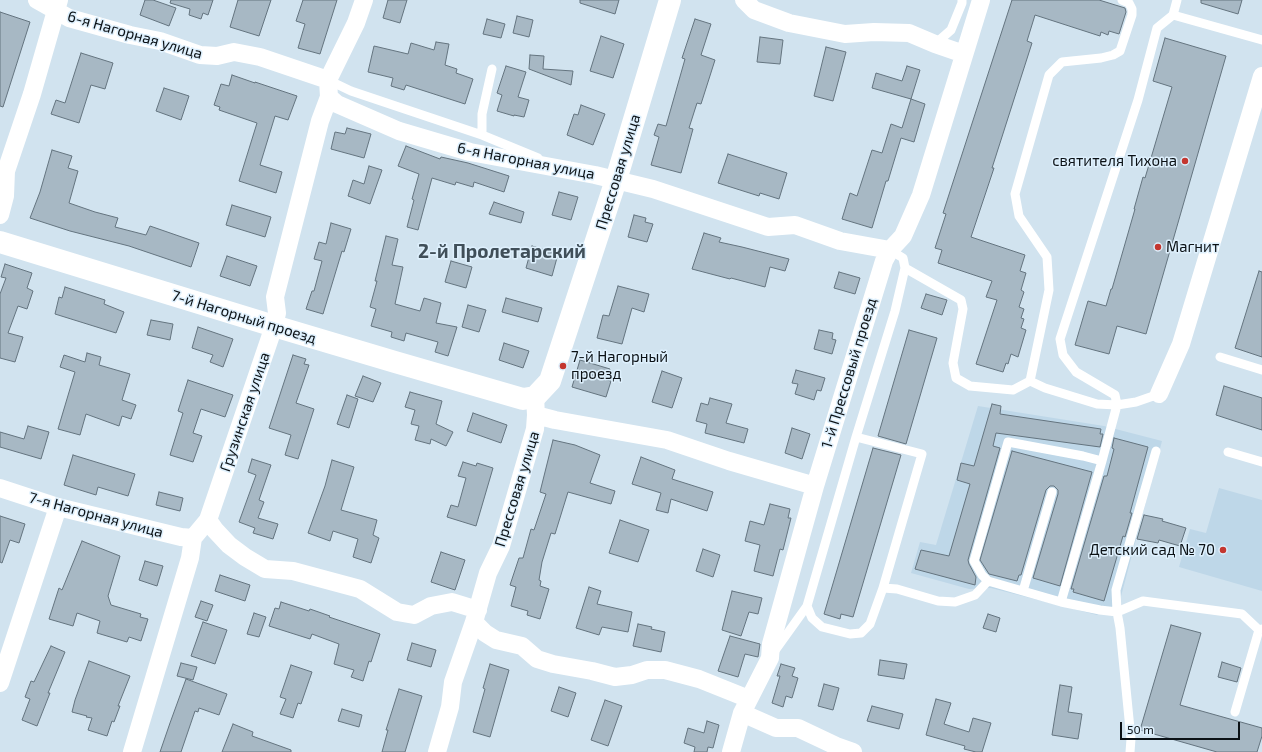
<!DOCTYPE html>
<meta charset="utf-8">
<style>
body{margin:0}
#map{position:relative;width:1262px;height:752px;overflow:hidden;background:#d1e3ef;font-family:"Exo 2",sans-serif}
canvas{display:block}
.scale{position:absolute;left:1120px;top:722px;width:120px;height:18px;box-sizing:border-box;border:2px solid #0b1115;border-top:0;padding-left:5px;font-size:12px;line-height:14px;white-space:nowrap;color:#0b1115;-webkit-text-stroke:3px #def0fd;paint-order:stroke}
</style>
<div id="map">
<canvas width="1262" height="752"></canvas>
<div class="scale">50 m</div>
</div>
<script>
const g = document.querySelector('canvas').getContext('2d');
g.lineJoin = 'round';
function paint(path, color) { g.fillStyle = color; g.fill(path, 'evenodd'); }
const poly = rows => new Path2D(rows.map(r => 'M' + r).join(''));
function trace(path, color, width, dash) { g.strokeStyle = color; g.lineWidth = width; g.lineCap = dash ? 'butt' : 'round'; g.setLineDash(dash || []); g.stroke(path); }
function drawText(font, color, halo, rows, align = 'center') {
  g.font = font + ' "Exo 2",sans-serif'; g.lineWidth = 3; g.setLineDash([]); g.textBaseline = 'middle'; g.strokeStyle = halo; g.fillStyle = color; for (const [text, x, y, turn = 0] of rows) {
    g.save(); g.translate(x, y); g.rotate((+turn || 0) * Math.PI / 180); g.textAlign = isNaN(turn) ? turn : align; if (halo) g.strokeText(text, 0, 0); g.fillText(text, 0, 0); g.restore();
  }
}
paint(poly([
 [978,406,1104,426,1162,441,1119,604,1097,615,991,588,969,589,911,573,920,542,936,545],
 [1219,488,1262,500,1262,591,1179,567,1190,529,1206,533]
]), '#bed7e8');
const building = poly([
 [145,0,153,0,176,8,169,26,140,15,145,0],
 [171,0,213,0,208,15,203,13,201,19,189,15,190,9,170,3,171,0],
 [238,0,271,0,259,36,230,27,238,0],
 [303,0,337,0,320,54,298,48,305,24,296,21,303,0],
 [388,0,407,0,400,23,383,18,388,0],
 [580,0,619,0,615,14,580,3,580,0],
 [1012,0,1099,0,1125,8,1126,12,1119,34,1109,31,1108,35,1101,32,1100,36,1035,15,1027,41,1032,43,992,168,994,168,971,237,1025,255,1020,271,1026,273,1021,290,1024,292,1019,307,1024,309,1021,318,1024,319,1021,328,1026,330,1018,357,1011,354,1008,364,1006,363,1003,372,976,364,997,300,986,297,992,281,938,263,942,250,935,248,946,214,943,213,1012,0],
 [1201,0,1242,0,1238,14,1201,3,1201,0],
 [0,12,30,22,3,107,0,106,0,12],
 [517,16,533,20,529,37,513,33,517,16],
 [487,19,505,24,501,38,483,34,487,19],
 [695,19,711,24,701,55,715,60,701,104,697,103,689,128,693,129,681,173,651,165,659,137,654,135,658,124,666,126,685,59,682,58,695,19],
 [601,36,624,44,613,78,590,71,601,36],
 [760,37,783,40,780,64,757,62,760,37],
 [1165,38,1226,56,1146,334,1117,326,1109,354,1075,345,1088,301,1106,306,1111,289,1112,289,1135,209,1134,209,1143,177,1145,178,1151,158,1172,87,1153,81,1165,38],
 [436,42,449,44,445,65,457,69,456,73,473,79,465,104,406,85,404,90,391,86,393,78,368,72,374,46,408,54,411,43,434,50,436,42],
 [826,47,846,52,833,101,814,96,826,47],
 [81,53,113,63,105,89,91,85,79,123,51,114,56,100,65,103,81,53],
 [530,55,544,56,543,69,573,71,571,85,529,69,530,55],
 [506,66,526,72,518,97,529,100,524,117,514,115,514,116,497,111,502,95,497,93,506,66],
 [907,66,920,70,911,99,872,88,876,73,902,81,907,66],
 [232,75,255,83,255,82,297,96,288,120,275,116,260,165,282,172,276,193,239,181,257,123,219,110,220,107,214,105,221,84,229,86,232,75],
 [164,88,189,96,181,120,156,111,164,88],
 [911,99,925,104,914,142,901,138,888,181,886,181,872,228,842,219,850,193,857,196,872,150,882,153,891,124,902,128,911,99],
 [581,105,605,114,593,145,567,135,574,114,578,115,581,105],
 [347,128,371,134,364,158,331,149,335,132,345,134,347,128],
 [406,146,440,159,441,157,468,163,509,176,504,192,474,182,473,187,456,182,455,185,432,178,418,230,407,227,414,200,412,199,419,174,398,166,406,146],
 [52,150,72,156,68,168,78,171,69,203,95,212,118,218,115,227,146,235,150,226,199,243,191,267,129,246,70,231,30,218,40,192,52,150],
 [728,154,787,173,779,199,760,193,759,196,718,183,728,154],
 [369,166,382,170,370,204,348,196,353,180,364,184,369,166],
 [559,192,578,197,571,220,552,215,559,192],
 [494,202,524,212,521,223,489,214,494,202],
 [232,205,271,217,265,237,226,225,232,205],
 [634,215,646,218,645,222,653,224,647,242,628,237,634,215],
 [331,223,351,229,344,252,342,251,323,314,306,309,312,291,314,291,322,261,314,259,319,242,326,244,331,223],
 [704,233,721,238,719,242,742,247,789,259,785,271,770,267,765,287,731,278,730,279,692,269,704,233],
 [386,236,398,239,392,265,403,267,395,304,420,311,424,298,441,303,436,323,457,327,448,356,435,352,438,342,406,333,404,341,391,337,392,332,371,326,376,309,370,307,377,281,375,281,386,236],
 [532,246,558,254,552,276,526,268,532,246],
 [227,256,257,266,250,286,220,276,227,256],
 [451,261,472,267,466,288,445,282,451,261],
 [5,264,32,273,27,288,33,291,27,309,18,306,8,333,23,337,15,362,0,358,0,294,6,278,1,277,5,264],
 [1259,271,1262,272,1262,357,1235,348,1259,271],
 [839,272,860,278,855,294,834,288,839,272],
 [618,286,649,294,644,312,632,308,622,344,597,338,603,315,609,316,618,286],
 [65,287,105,300,104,304,124,312,116,333,55,314,59,297,62,298,65,287],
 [926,294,947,300,942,315,921,308,926,294],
 [506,298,542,308,538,322,502,312,506,298],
 [468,305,486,310,479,332,462,327,468,305],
 [151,320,173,324,170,340,147,335,151,320],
 [198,327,233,339,223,367,210,362,213,355,192,348,198,327],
 [819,330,833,333,832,339,836,340,832,354,814,349,819,330],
 [909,330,937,338,906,444,878,436,909,330],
 [504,343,529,351,523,368,499,360,504,343],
 [87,353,101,357,99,365,130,374,122,400,136,405,131,419,122,416,119,426,86,414,80,435,58,429,75,372,60,367,64,355,85,362,87,353],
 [293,355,306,359,304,364,309,365,296,403,314,409,298,459,285,455,291,435,269,428,293,355],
 [580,360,610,369,606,380,611,381,606,397,572,387,580,360],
 [796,370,825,378,821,391,817,390,814,400,795,394,798,384,792,383,796,370],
 [662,371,682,378,672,408,652,402,662,371],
 [363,376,381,383,373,402,355,396,363,376],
 [188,380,233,395,225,417,201,409,193,433,202,436,193,462,170,455,183,413,178,411,188,380],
 [1224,386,1262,398,1262,430,1216,415,1224,386],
 [410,392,442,401,436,424,453,432,446,446,431,439,430,444,415,440,419,426,411,424,415,410,405,407,410,392],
 [347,395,358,399,349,428,337,424,347,395],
 [710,398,732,404,726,423,748,429,744,443,705,433,707,424,696,421,701,403,708,405,710,398],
 [992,404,1001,406,1000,414,1101,429,1100,434,1103,434,1100,447,996,433,993,446,1000,448,968,560,969,564,976,577,975,585,915,569,921,550,949,556,970,484,957,480,961,463,974,466,992,404],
 [473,413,507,425,501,443,467,431,473,413],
 [28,426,49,432,41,459,0,447,0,432,24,439,28,426],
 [792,428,810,434,802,459,785,453,792,428],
 [1114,438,1148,447,1130,513,1132,513,1125,537,1123,536,1104,601,1073,592,1074,589,1071,589,1104,476,1107,476,1114,449,1112,448,1114,438],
 [553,440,575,445,600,455,590,483,615,491,611,504,568,492,555,534,551,533,542,562,539,580,541,581,540,586,549,589,540,619,527,615,528,611,511,606,516,587,510,585,519,558,523,558,531,529,534,530,546,494,540,492,553,440],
 [873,448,901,455,853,617,841,614,840,619,824,614,873,448],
 [1012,451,1092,472,1060,586,1033,578,1058,494,1058,490,1054,486,1050,486,1046,490,1021,575,1019,575,1017,581,989,574,980,560,1012,451],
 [73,455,135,474,128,496,98,487,96,495,64,485,73,455],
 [641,457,675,470,672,479,713,492,707,511,671,499,668,513,656,510,661,493,632,484,641,457],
 [252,459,271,465,259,500,264,502,258,518,278,524,273,539,253,533,255,528,239,522,256,475,248,472,252,459],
 [332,460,354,467,341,510,377,520,373,535,379,538,371,563,353,557,358,539,333,531,330,541,308,533,325,486,332,460],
 [463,462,476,466,477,463,493,468,476,526,447,517,451,505,458,507,466,478,458,476,463,462],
 [159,492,183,498,180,511,156,505,159,492],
 [770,504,790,509,788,518,791,518,783,550,780,549,773,576,754,571,760,545,745,541,750,521,764,525,770,504],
 [1144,515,1163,519,1162,521,1186,528,1180,546,1159,540,1158,543,1137,539,1144,515],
 [0,516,25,524,19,543,10,540,2,563,0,562,0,516],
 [620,520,649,530,638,562,609,553,620,520],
 [82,541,120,556,108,596,111,605,141,614,140,617,148,619,141,641,129,637,127,642,97,633,100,621,77,613,73,626,49,619,59,588,62,590,82,541],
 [703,549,720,555,713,577,696,571,703,549],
 [441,552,465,560,455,590,431,582,441,552],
 [145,561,163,566,157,586,139,580,145,561],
 [220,575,250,585,245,601,215,591,220,575],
 [589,587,601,591,597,604,632,612,628,632,602,627,599,635,576,628,589,587],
 [732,591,762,598,758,614,749,612,741,636,722,630,732,591],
 [201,601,213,605,207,621,195,617,201,601],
 [281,602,309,611,310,609,330,616,329,617,380,634,371,662,369,661,363,681,351,677,354,670,334,664,339,644,312,634,310,639,269,626,275,608,279,609,281,602],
 [254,613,266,617,259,637,247,634,254,613],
 [988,614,1000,618,996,632,983,628,988,614],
 [203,622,227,630,215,664,191,656,203,622],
 [638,624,652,627,651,629,665,632,661,652,633,646,638,624],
 [1171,625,1201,633,1180,705,1262,728,1262,736,1257,752,1217,752,1140,730,1171,625],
 [730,636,760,644,758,657,745,654,738,677,718,671,730,636],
 [412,643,436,650,431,667,407,660,412,643],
 [51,646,65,652,48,693,50,693,37,726,22,720,30,699,25,697,31,681,34,682,51,646],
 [880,660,907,664,904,679,878,675,880,660],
 [89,661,130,676,118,706,120,706,114,722,112,721,107,736,88,730,92,718,86,717,87,716,72,712,75,700,89,661],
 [1222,662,1241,668,1237,682,1218,677,1222,662],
 [181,663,197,667,193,680,177,676,181,663],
 [490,664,509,670,490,737,473,732,485,689,483,688,490,664],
 [781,664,795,668,792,676,798,678,792,698,786,696,783,707,772,703,780,676,777,676,781,664],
 [291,665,312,672,301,704,298,703,293,718,280,714,286,699,280,697,291,665],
 [186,679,227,694,219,715,199,708,198,712,195,711,181,752,160,752,170,723,186,679],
 [824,684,839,688,833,710,818,706,824,684],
 [1060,685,1072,687,1068,712,1082,714,1078,739,1052,735,1060,685],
 [559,687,576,693,568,717,551,711,559,687],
 [399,689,422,696,405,752,382,752,388,730,386,730,399,689],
 [936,699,951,703,944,724,969,732,973,718,991,723,982,752,976,752,964,749,965,746,926,735,936,699],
 [605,700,622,706,608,746,591,740,605,700],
 [872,706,903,714,899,729,867,721,872,706],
 [342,709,362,715,359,727,338,721,342,709],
 [707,721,719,725,713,748,708,747,707,752,694,752,695,747,684,743,688,728,704,733,707,721],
 [233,724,253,732,252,736,291,750,291,752,222,752,233,724]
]);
paint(building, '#a7b8c4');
trace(building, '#64747f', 1);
trace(poly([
 [1177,0,1173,15,1262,40],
 [935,44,951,30,962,3,962,0],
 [328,80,351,91,482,135,538,158],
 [482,135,482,114,492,69],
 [890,250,903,258,905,268,961,300,963,309,953,363,956,378,970,386,1013,390,1030,381,1045,388,1097,404,1117,405,1136,402,1159,394],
 [1220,357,1262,370],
 [1030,381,1049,290,1047,257,1019,216,1015,194,1049,75,1062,62,1101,58,1113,55,1120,51,1132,15,1132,9,1129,3,1122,0],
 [856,437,922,454,883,588,870,624,861,633,850,634,822,627,812,618,807,606,856,437],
 [856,437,895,311,905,268],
 [1228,452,1262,462],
 [1102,461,1083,456,1008,442,974,561,982,575,988,581,1061,602,1100,610,1117,612,1143,601,1242,614,1259,630],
 [883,588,897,589,938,601,955,602,975,595,988,581],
 [1023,591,1052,492],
 [1061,602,1102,461,1117,405,1115,395,1076,372,1063,355,1060,339,1138,100,1157,28,1173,15],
 [774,652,807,606],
 [1235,712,1259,630,1262,629],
 [1130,752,1131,739,1120,628,1117,612,1116,590,1156,451]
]), '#fff', 9);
trace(poly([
 [37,0,69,18,130,35,160,41,200,55,217,56,234,52,260,57,328,80],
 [744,0,754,10,789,23,845,34,874,32,909,33,935,44,964,54],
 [329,97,337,104,399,131,470,152,595,175,653,189,768,227,795,225,840,241,890,250],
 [0,215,5,196,6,171,32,94,59,0],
 [1159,394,1181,344,1262,76],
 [536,415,555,420,667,440,729,461,815,486],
 [0,488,58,507,181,537,193,538],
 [208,520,215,530,229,545,245,557,265,569,293,571,360,589,397,612,414,615,431,606,452,602,478,610],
 [474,622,485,633,496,640,522,646,537,659,553,664,592,671,615,677,632,675,647,670,665,670,699,679,749,699],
 [0,683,58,507],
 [742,713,776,728,798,728,836,746,853,752],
 [132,752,190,558,193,538,208,520,274,326,277,313,275,297,320,121,329,97,328,80,356,23,364,0],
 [437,752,450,707,453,682,474,622,488,573,501,546,535,429,536,415,535,397],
 [731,752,742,713,770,658,771,644,815,486,884,261,890,250,903,236,921,195,981,0]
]), '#fff', 18);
trace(poly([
 [0,242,274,326,395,362,523,399,535,397,550,381,616,180,670,0]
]), '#fff', 22);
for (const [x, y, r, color] of [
 [1185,161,4,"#c4362f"],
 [1158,247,4,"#c4362f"],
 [563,366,4,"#c4362f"],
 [1223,550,4,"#c4362f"]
]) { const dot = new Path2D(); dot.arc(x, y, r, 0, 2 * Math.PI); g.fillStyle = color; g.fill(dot); trace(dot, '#def0fd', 1.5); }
drawText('15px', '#0b1115', '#def0fd', [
 ["6-я Нагорная улица",135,35,16],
 ["6-я Нагорная улица",526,161,11],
 ["Прессовая улица",618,172,-73],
 ["7-й Нагорный проезд",244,317,17],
 ["1-й Прессовый проезд",849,373,-73],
 ["Грузинская улица",245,412,-71],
 ["Прессовая улица",517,489,-73],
 ["7-я Нагорная улица",96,515,15]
]);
drawText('15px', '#0b1115', '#def0fd', [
 ["святителя Тихона",1177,161],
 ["Магнит",1166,247,"left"],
 ["7-й Нагорный",571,357,"left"],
 ["проезд",571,374,"left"],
 ["Детский сад № 70",1215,550]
], 'right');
drawText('bold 19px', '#404f59', '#def0fd', [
 ["2-й Пролетарский",502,252]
]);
</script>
